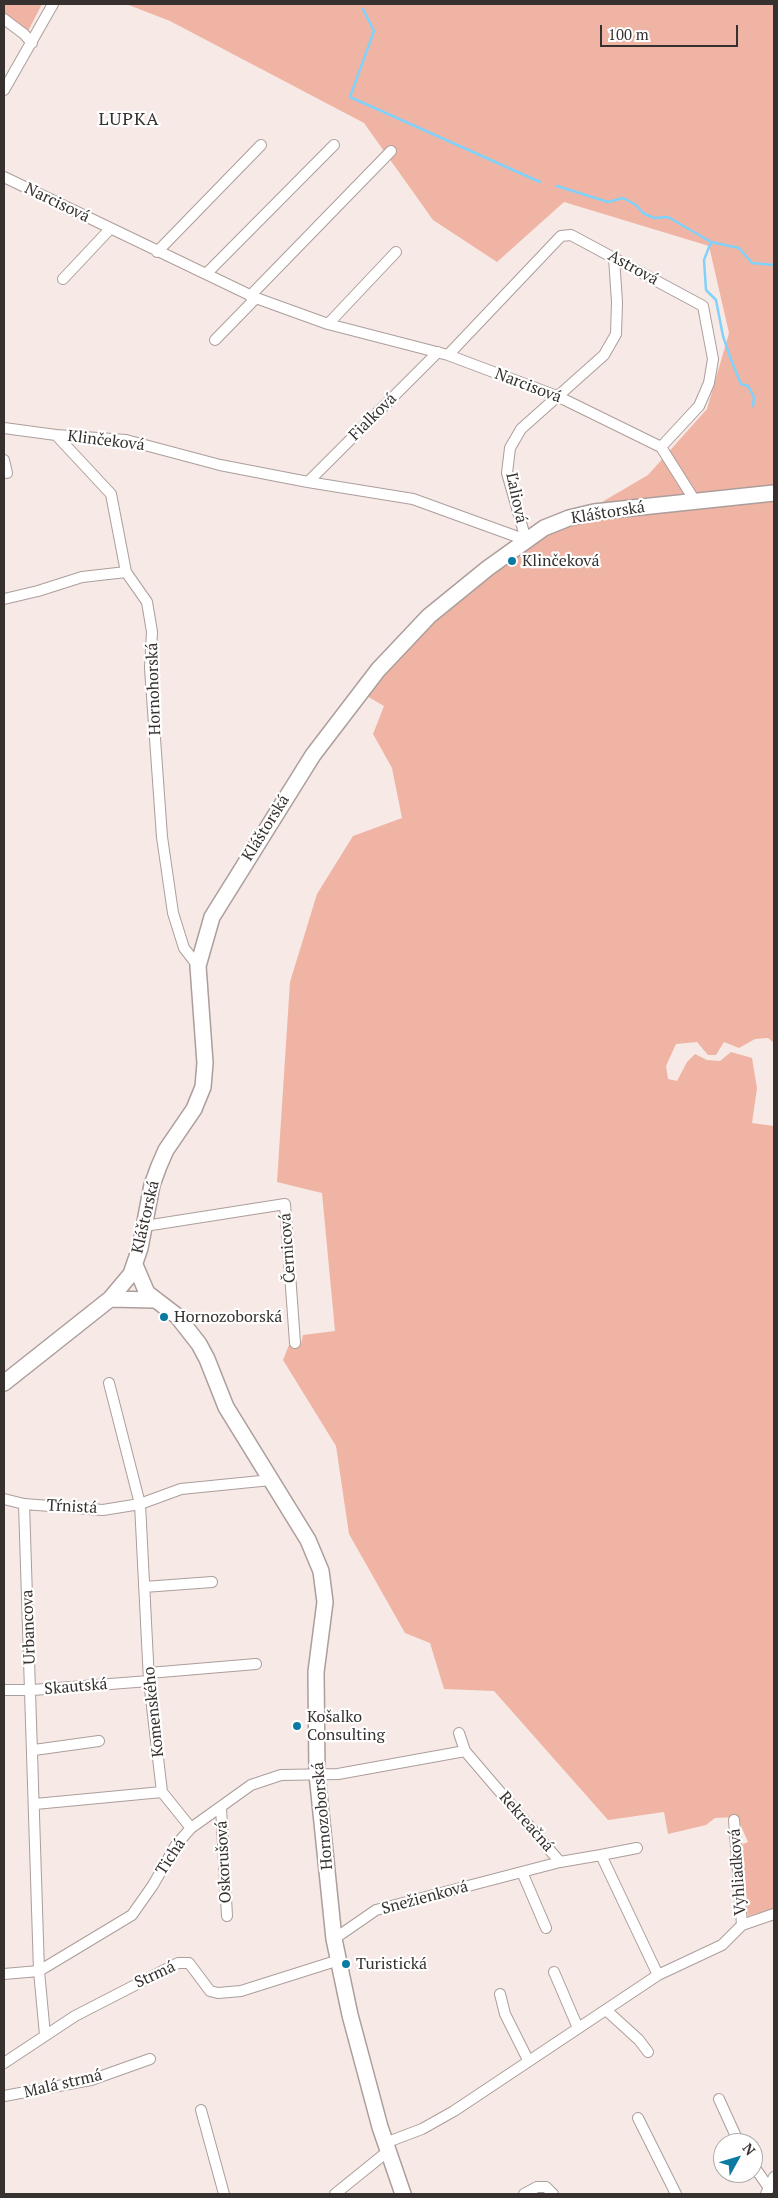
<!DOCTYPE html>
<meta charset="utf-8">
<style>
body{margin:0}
#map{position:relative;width:778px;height:2198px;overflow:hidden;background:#f7e9e5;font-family:"PT Serif",serif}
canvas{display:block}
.frame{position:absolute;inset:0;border:5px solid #36312f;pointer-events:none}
.north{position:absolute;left:713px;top:2133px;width:50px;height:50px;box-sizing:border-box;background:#fff;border:1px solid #afadac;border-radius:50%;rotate:51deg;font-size:14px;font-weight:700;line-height:20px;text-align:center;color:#36312f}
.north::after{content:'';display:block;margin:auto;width:18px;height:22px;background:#0c7ba4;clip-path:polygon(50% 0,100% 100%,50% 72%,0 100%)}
.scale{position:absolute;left:600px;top:25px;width:138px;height:22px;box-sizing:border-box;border:2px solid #36312f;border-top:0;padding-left:6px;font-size:15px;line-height:18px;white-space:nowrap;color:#36312f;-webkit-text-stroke:4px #fff;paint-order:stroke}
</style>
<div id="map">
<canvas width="778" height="2198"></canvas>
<div class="frame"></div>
<div class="north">N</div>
<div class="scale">100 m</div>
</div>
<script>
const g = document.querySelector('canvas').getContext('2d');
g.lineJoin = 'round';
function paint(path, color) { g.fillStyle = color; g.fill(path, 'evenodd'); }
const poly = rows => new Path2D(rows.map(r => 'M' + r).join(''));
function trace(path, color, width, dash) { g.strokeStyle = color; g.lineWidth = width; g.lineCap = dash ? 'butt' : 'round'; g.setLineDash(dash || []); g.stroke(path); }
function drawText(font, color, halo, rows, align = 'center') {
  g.font = font + ' "PT Serif",serif'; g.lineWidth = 4.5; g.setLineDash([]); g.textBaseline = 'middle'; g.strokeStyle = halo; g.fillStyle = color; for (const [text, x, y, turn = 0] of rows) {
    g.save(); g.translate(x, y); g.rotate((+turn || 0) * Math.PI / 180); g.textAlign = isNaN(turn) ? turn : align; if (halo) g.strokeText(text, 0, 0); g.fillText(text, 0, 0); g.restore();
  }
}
paint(poly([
 [4,4,42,4,24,39,4,24],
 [126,4,774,4,774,1043,768,1038,755,1039,739,1048,724,1042,716,1055,708,1055,697,1042,676,1044,666,1066,668,1079,677,1081,687,1062,695,1054,707,1060,720,1061,731,1052,752,1058,757,1088,752,1123,774,1126,774,1909,748,1916,738,1846,748,1842,737,1817,715,1818,706,1825,668,1834,664,1812,608,1820,494,1691,444,1689,430,1643,405,1633,349,1534,336,1446,283,1360,289,1345,301,1344,303,1335,335,1331,322,1193,277,1182,290,982,317,894,353,836,402,818,392,768,373,734,384,706,365,695,407,643,493,566,648,475,707,409,729,333,709,246,564,202,497,262,433,220,364,123,170,21]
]), '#f0b4a4');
trace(poly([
 [363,9,374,31,350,97,540,182],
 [557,186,608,202,623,198,636,205,643,213,654,218,668,217,711,242,739,248,752,263,774,265],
 [711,242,704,260,706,290,716,300,723,336,730,357,741,384,748,386,754,397,753,406]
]), '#81d2fa', 2.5);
const street = poly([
 [4,19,24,34,32,43],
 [4,90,53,4],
 [4,177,256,298,328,324,448,355,557,396,661,447,695,501],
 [157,252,261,145],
 [206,274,334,145],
 [63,279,110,229],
 [250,296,391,151],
 [328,324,396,252],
 [215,340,256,298],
 [448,355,561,236,571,235,703,306,713,359,709,383,699,406,661,447],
 [4,428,56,435,126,440,220,465,308,482,413,499,526,540],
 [56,435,111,494,126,572,147,602,152,632,150,668,162,837,173,913,184,948,198,966],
 [4,460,7,473],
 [308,482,438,352],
 [526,540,507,473,510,448,521,429,604,355,616,334,617,302,614,258],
 [4,599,38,591,82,577,126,572],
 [145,1226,285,1204,295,1343],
 [109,1383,140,1504,149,1681,162,1792,191,1828],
 [4,1499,24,1504,103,1510,140,1504,181,1489,271,1480],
 [24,1504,39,1971,45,2035],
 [144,1587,212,1582],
 [149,1673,256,1664],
 [4,1690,32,1690,149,1681],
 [459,1733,465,1751],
 [34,1750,99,1741],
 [35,1804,162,1792],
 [221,1808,227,1916],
 [734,1820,742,1925],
 [601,1855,637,1848],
 [522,1872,546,1928],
 [334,1939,376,1910,560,1862,601,1855,658,1975],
 [554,1972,578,2028],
 [4,1974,39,1971,132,1915,153,1885,176,1845,191,1828,251,1785,281,1775,338,1774,465,1751,560,1862],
 [500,1994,505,2014,528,2060],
 [606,2010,639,2040,648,2052],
 [4,2063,75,2016,178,1963,189,1963,210,1991,218,1993,241,1991,339,1960],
 [4,2096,91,2080,150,2059],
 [719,2099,739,2143],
 [201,2110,224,2194],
 [638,2118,676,2194],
 [385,2143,422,2129,454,2111,658,1975,722,1945,742,1925,774,1914],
 [753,2165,769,2188],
 [335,2194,387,2152],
 [524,2194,537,2187,546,2187,553,2194],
 [766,2194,774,2177]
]);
const secondary = poly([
 [135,1265,147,1293,177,1316,199,1344,207,1359,226,1407,308,1540,321,1571,325,1602,316,1672,317,1774,334,1939,350,2015,380,2127,403,2194],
 [110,1299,154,1300],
 [4,1383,110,1299,131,1274,140,1248,152,1185,159,1166,166,1150,194,1109,203,1087,205,1063,198,966,212,917,313,755,378,670,429,616,488,568,544,528,569,518,594,512,774,493]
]);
trace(street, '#ac9e9b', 12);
trace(secondary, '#ac9e9b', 18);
trace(street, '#fff', 10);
trace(secondary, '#fff', 15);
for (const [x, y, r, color] of [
 [512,561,5,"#0c7ba4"],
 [164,1317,5,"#0c7ba4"],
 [297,1726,5,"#0c7ba4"],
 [346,1964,5,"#0c7ba4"]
]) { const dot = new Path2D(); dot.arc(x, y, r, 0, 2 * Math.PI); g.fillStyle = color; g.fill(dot); trace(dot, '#fff', 2); }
drawText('16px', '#36312f', '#fff', [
 ["Narcisová",57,203,26],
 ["Astrová",633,268,29],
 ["Narcisová",528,386,21],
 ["Fialková",373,417,-45],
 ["Klinčeková",106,441,7],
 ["Ľaliová",516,498,78],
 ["Kláštorská",608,513,-9],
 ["Hornohorská",154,689,-92],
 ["Kláštorská",266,828,-58],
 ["Kláštorská",146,1217,-77],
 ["Černicová",288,1248,-94],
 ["Tŕnistá",72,1507,3],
 ["Urbancova",29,1627,-92],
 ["Skautská",76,1687,-5],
 ["Komenského",154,1712,-96],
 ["Hornozoborská",323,1816,-95],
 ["Rekreačná",526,1822,49],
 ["Tichá",171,1857,-57],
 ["Oskorušová",224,1862,-93],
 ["Vyhliadková",738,1872,-94],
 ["Snežienková",425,1898,-15],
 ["Strmá",155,1975,-25],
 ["Malá strmá",63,2084,-13]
]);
drawText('16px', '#36312f', '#fff', [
 ["Klinčeková",522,561],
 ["Hornozoborská",174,1317],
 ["Košalko",307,1717],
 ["Consulting",307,1735],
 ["Turistická",356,1964]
], 'left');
g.letterSpacing = '1px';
drawText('18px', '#36312f', '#fff', [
 ["LUPKA",129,120]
]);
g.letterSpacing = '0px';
</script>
